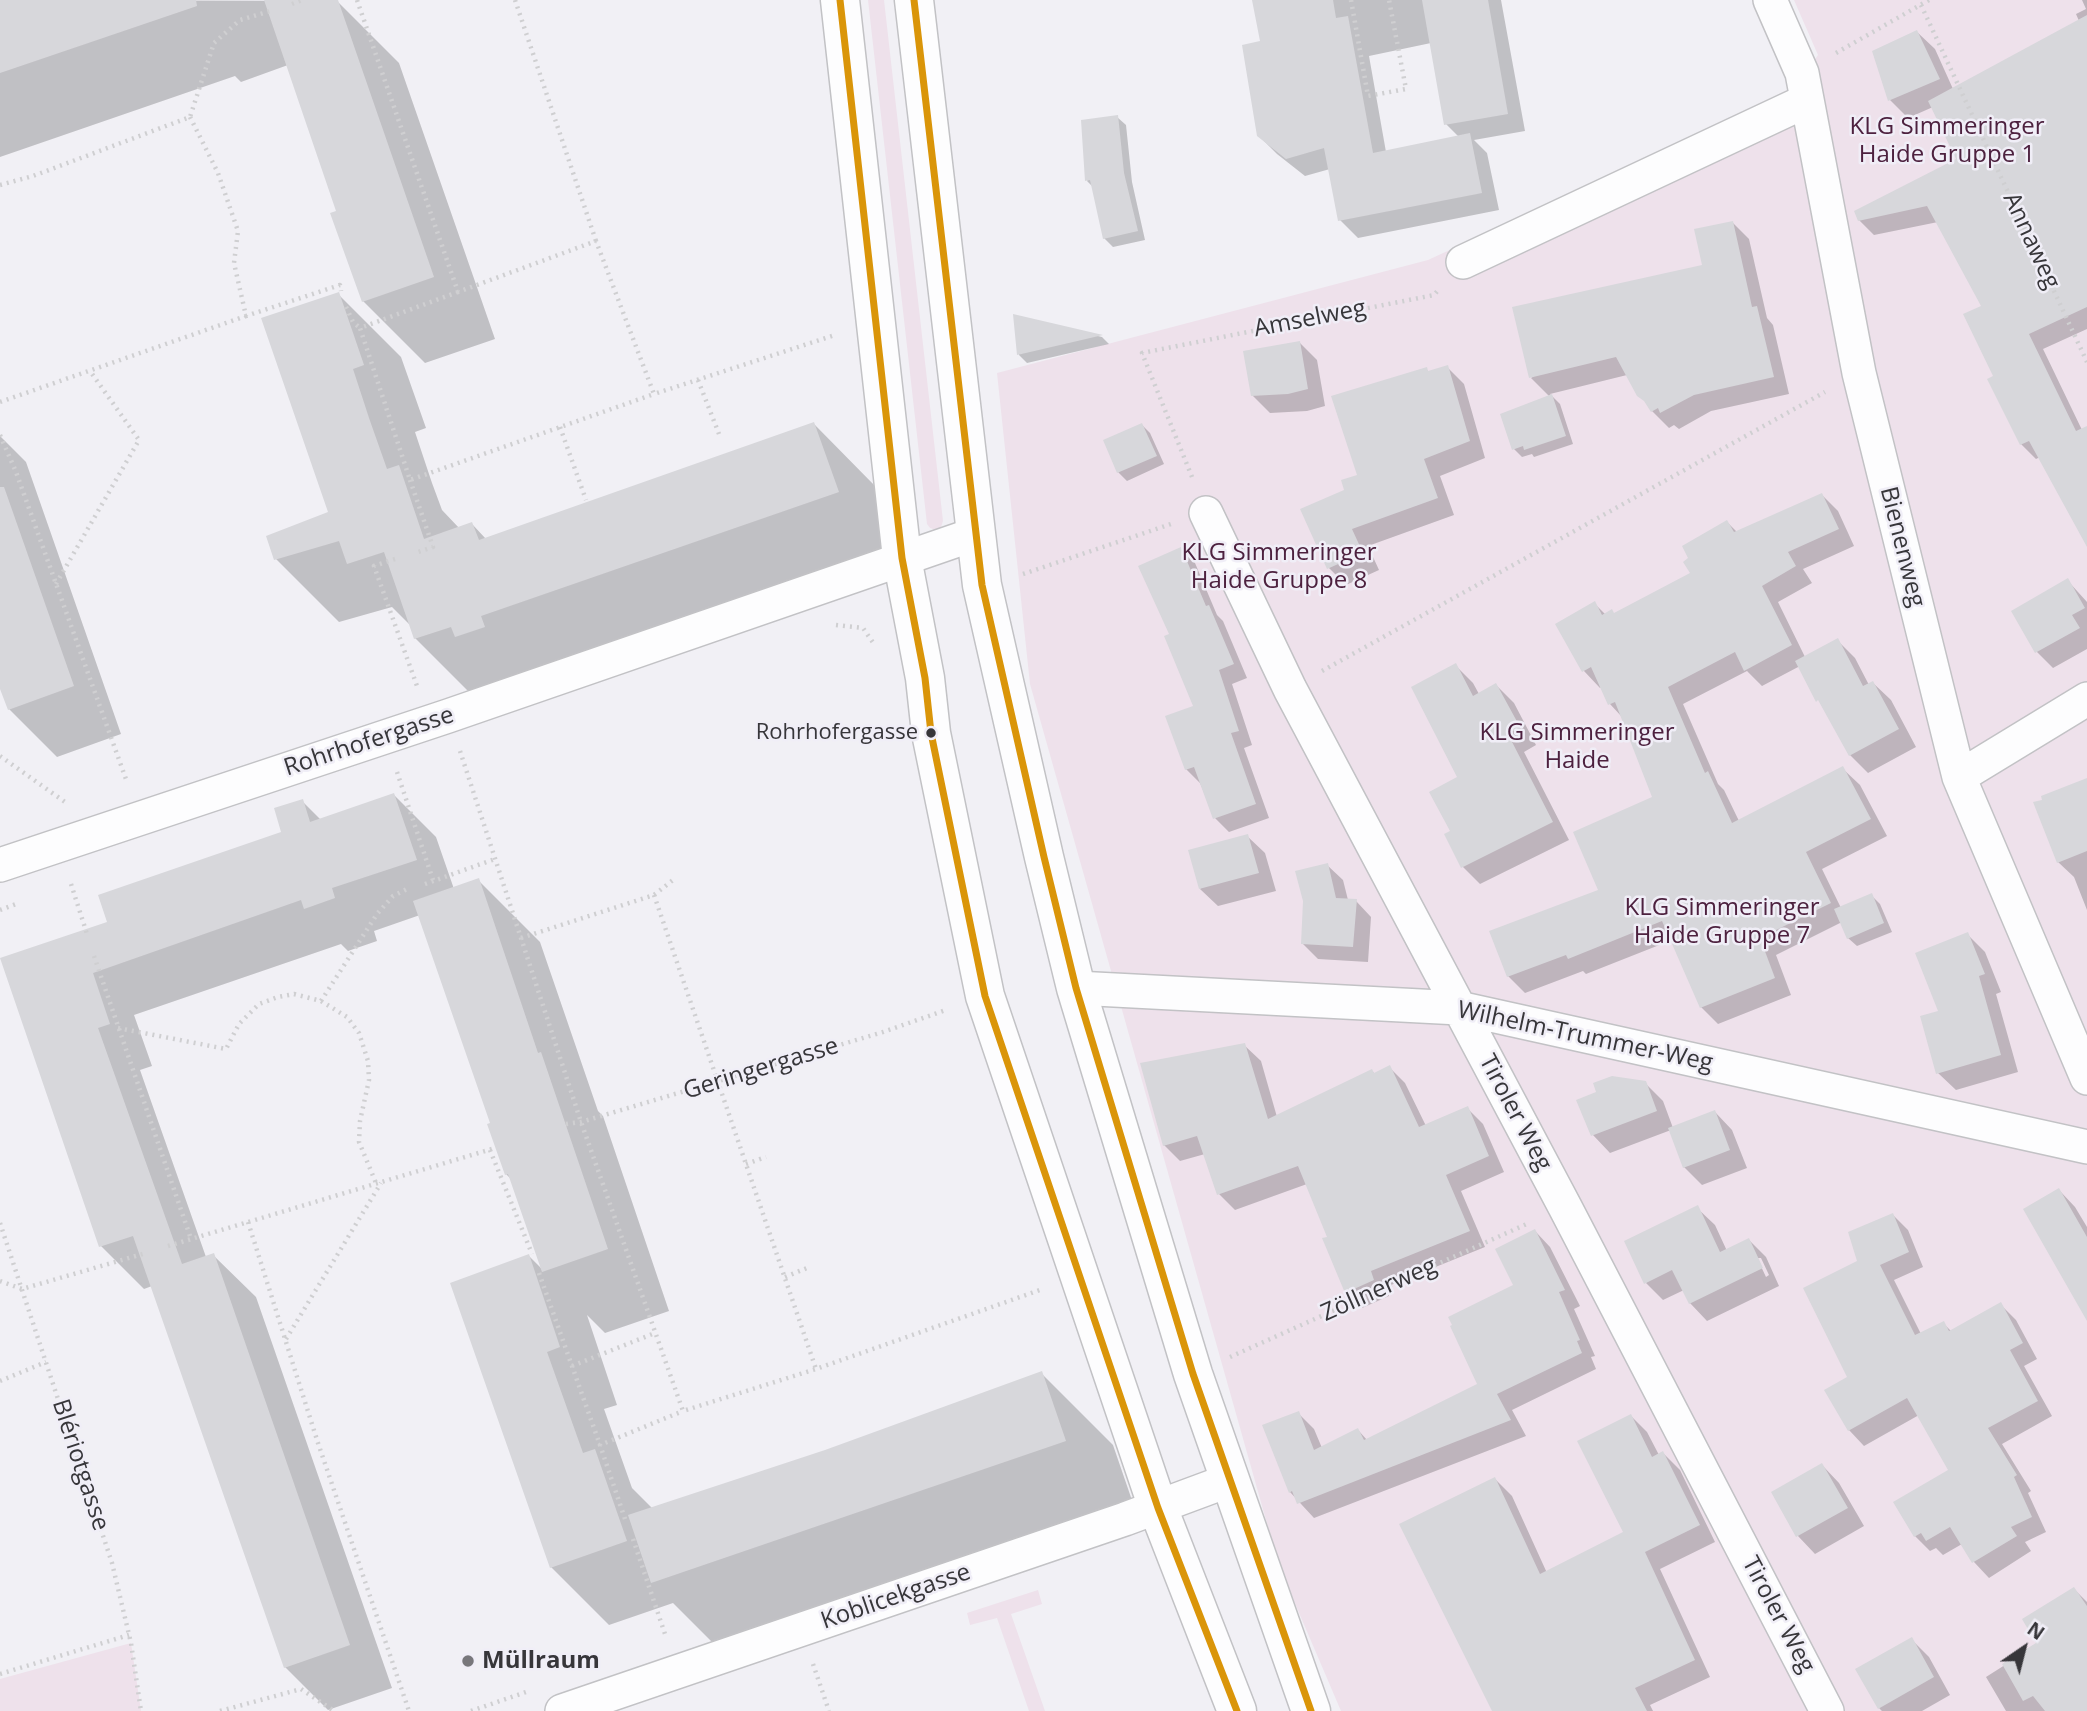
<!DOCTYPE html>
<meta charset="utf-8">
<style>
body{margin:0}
#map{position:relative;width:2087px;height:1711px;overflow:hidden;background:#f1f0f5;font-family:"Open Sans",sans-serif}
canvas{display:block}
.north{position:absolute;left:1989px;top:1613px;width:70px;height:70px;-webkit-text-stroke:5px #f0eef7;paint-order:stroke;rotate:35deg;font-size:19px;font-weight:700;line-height:28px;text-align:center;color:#37363a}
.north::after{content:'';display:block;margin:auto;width:24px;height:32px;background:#37363a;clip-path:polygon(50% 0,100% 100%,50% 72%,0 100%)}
</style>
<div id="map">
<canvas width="2087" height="1711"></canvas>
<div class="north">N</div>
</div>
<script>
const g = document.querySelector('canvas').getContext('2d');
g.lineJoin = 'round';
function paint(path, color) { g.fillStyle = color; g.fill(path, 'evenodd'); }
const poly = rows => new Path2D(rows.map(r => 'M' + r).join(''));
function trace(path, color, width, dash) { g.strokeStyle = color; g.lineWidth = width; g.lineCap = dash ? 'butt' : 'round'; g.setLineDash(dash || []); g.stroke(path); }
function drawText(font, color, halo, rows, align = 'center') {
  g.font = font + ' "Open Sans",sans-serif'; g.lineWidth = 5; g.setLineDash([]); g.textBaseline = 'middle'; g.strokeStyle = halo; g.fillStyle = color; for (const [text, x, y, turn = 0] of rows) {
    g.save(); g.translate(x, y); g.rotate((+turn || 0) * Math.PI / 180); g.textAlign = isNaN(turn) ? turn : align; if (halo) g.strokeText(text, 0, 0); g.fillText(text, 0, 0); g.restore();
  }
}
paint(poly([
 [868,0,884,0,943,521,941,527,936,530,930,528,927,524],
 [1794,0,2087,0,2087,1711,1341,1711,1279,1566,1030,684,997,373,1428,260,1793,91,1818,55],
 [1038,1590,1042,1604,1011,1614,1045,1711,1029,1711,997,1618,970,1625,967,1613],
 [131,1643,141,1711,0,1711,0,1679]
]), '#eee1eb');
paint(poly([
 [6,0,337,1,399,63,495,339,425,363,363,301,339,212,288,65,241,82,235,76,0,157,0,2],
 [1254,0,1501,0,1525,131,1474,140,1487,153,1499,210,1358,238,1340,220,1330,169,1305,176,1277,154,1258,135,1262,43],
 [1431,43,1446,124,1459,137,1386,152,1369,56],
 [2082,0,2087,0,2087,329,2043,349,2082,430,2087,434,2087,538,2040,457,2036,459,2021,444,1996,377,1983,306,1938,222,1874,235,1859,220,1958,160,1933,107,1908,118,1890,100,1874,52,1917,32,1935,49,1953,89,2079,21,2076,14,2086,9],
 [1117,117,1126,125,1132,182,1145,240,1113,247,1104,238,1093,187,1087,181],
 [1732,222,1749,239,1767,318,1773,325,1789,394,1711,411,1679,429,1674,425,1669,428,1652,411,1627,375,1550,394,1560,404,1573,444,1534,457,1532,454,1522,457,1514,449,1550,397,1531,378,1704,266],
 [338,294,401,357,426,428,415,432,432,483,442,510,460,529,472,524,486,539,814,424,877,488,901,555,478,701,415,638,411,626,392,607,339,622,276,559,330,513],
 [1015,316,1102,337,1109,344,1027,363,1019,355],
 [1300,343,1317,360,1325,406,1307,411,1270,413,1252,395],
 [1447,367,1464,384,1485,458,1440,476,1454,515,1368,546,1379,570,1346,585,1329,568,1346,491,1360,476,1426,369,1430,373],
 [1142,425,1150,433,1164,464,1127,481,1118,472],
 [0,436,26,462,121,734,57,757,9,709,0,683],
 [1822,495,1838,511,1854,546,1803,569,1812,583,1778,602,1805,657,1838,641,1855,658,1869,685,1873,683,1891,700,1916,747,1868,773,1850,755,1800,666,1762,686,1747,671,1683,704,1718,784,1724,790,1739,821,1843,769,1860,785,1887,836,1822,869,1841,908,1871,895,1880,904,1892,932,1857,946,1848,938,1842,922,1776,955,1791,995,1718,1024,1701,1007,1672,940,1586,974,1583,971,1525,993,1508,976,1601,891,1654,798,1622,717,1610,704,1602,687,1600,688,1584,671,1558,625,1595,604,1606,615,1614,615,1692,574,1727,522,1738,533],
 [1181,549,1195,563,1217,615,1223,621,1247,678,1232,684,1252,745,1244,748,1269,818,1229,832,1215,818,1200,783,1186,769,1196,707,1171,635],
 [2068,581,2087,602,2087,649,2053,668,2037,652,2013,612],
 [1455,665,1473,683,1479,694,1496,685,1514,703,1536,745,1524,752,1569,840,1480,884,1463,867,1452,832,1460,778],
 [2087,780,2087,910,2074,877,2058,862],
 [394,795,436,837,454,889,478,880,540,942,598,1111,603,1116,669,1311,605,1333,587,1315,617,1405,604,1409,632,1488,652,1508,825,1452,1041,1373,1113,1445,1136,1512,724,1654,673,1603,609,1625,551,1567,529,1256,543,1270,512,1180,506,1174,492,1124,420,915,374,931,377,941,348,951,341,944,134,1015,152,1066,140,1070,206,1257,213,1255,256,1297,392,1688,328,1710,285,1667,152,1286,144,1289,101,1246,2,959,109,923,283,833,302,801,321,820],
 [1247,836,1265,853,1276,891,1218,906,1200,889],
 [1327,865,1343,880,1348,900,1356,901,1371,917,1368,962,1318,959,1302,943],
 [1967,934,1985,952,2001,992,1996,994,2018,1072,1956,1090,1938,1073,1940,1012],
 [1244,1045,1261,1061,1277,1117,1372,1071,1375,1074,1389,1067,1405,1083,1426,1126,1467,1108,1483,1124,1504,1172,1461,1191,1485,1247,1386,1287,1389,1296,1362,1308,1346,1292,1329,1237,1307,1184,1235,1210,1219,1194,1205,1154,1180,1161,1164,1145],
 [1645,1083,1663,1101,1673,1128,1715,1112,1732,1130,1747,1168,1702,1185,1684,1167,1671,1130,1610,1153,1593,1135,1598,1093],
 [2059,1190,2075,1207,2087,1227,2087,1318],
 [1697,1208,1715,1225,1727,1251,1749,1240,1766,1257,1779,1286,1707,1321,1690,1303,1684,1290,1663,1300,1646,1283],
 [1757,1258,1761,1258,1769,1275,1766,1277],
 [1893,1215,1908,1230,1923,1267,1894,1280,1921,1334,1943,1323,1951,1331,2001,1305,2016,1320,2037,1359,2024,1366,2052,1416,2002,1444,2031,1491,2028,1493,2046,1532,2025,1542,2031,1551,1989,1578,1974,1562,1962,1544,1943,1555,1936,1548,1930,1551,1915,1536,1950,1471,1919,1415,1864,1446,1849,1430,1850,1377,1859,1262],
 [1535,1231,1550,1247,1580,1306,1574,1309,1595,1356,1591,1357,1596,1369,1512,1410,1526,1436,1314,1518,1290,1492,1298,1413,1314,1429,1322,1448,1358,1430,1367,1440,1480,1385],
 [1631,1416,1647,1432,1659,1455,1663,1453,1680,1470,1715,1542,1660,1569,1710,1677,1650,1705,1653,1711,1495,1711,1495,1479,1512,1496,1547,1573,1626,1532],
 [1822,1465,1839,1483,1864,1526,1815,1554,1798,1536,1773,1493],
 [2074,1589,2087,1602,2087,1711,2006,1711,1986,1677,2038,1644],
 [1912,1640,1929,1657,1950,1695,1922,1711,1882,1711,1879,1708]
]), '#0003');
paint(poly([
 [0,0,196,0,197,6,0,73],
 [264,0,338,0,434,277,362,302,330,213,336,211],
 [1252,0,1333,0,1336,18,1348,16,1373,153,1470,133,1482,193,1338,221,1324,148,1286,159,1257,136,1242,45,1260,41],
 [1422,0,1488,0,1508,114,1444,125],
 [2087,15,2087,307,2029,334,2076,431,2087,426,2087,547,2029,441,2020,445,1987,379,1993,376,1963,314,1981,306,1927,206,1858,221,1854,211,1956,159,1928,101],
 [1917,30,1940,79,1888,101,1872,51],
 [1118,115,1124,173,1138,231,1103,239,1090,180,1085,181,1081,120],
 [1733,221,1752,307,1757,306,1774,377,1694,395,1660,413,1658,408,1651,412,1644,401,1637,396,1616,357,1529,378,1512,307,1702,265,1694,229],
 [339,292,364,365,353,369,369,418,387,469,399,465,424,539,472,522,479,540,814,422,839,492,481,616,485,627,455,637,451,627,414,639,384,552,347,564,339,541,274,560,266,536,328,512,261,318],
 [1013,314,1103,335,1017,355],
 [1300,341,1308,389,1288,394,1251,396,1243,351],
 [1448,365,1470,441,1424,459,1438,498,1352,529,1363,553,1327,569,1300,509,1344,490,1341,480,1357,475,1331,396,1427,367,1428,371],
 [1552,394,1566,436,1524,450,1523,446,1512,450,1500,414],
 [1142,423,1157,456,1117,473,1103,440],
 [0,487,4,487,74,686,8,710,0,689],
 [1822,493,1839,529,1788,552,1796,566,1762,586,1792,645,1744,671,1735,652,1668,687,1705,773,1708,771,1732,823,1843,766,1871,819,1806,852,1831,903,1760,938,1775,978,1700,1008,1662,921,1568,959,1566,955,1507,977,1489,931,1598,890,1573,832,1652,797,1615,702,1608,705,1591,667,1582,672,1555,624,1595,601,1602,615,1612,609,1614,613,1690,573,1683,562,1688,558,1682,546,1727,520,1734,532],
 [1181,547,1206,606,1209,605,1234,664,1219,670,1239,731,1231,733,1256,804,1213,819,1194,767,1185,770,1165,716,1193,706,1164,636,1169,634,1138,566],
 [2068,578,2085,608,2072,615,2080,628,2035,653,2011,611],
 [1838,638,1863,686,1873,681,1899,729,1849,756,1818,700,1816,702,1795,661],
 [1456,663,1473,696,1496,683,1520,727,1508,734,1553,822,1461,868,1444,834,1450,831,1429,792,1457,777,1411,687],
 [2087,778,2087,851,2057,863,2033,802,2042,800,2041,796],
 [394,793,417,860,332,888,335,898,304,909,301,900,93,973,110,1024,98,1028,182,1264,214,1253,350,1645,284,1668,133,1236,99,1247,0,958,107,922,98,895,281,832,274,808,303,799,310,822],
 [1248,834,1259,873,1199,889,1188,850],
 [1328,863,1336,898,1357,899,1353,947,1301,944,1303,901,1295,871],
 [479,878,538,1053,541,1052,608,1249,542,1272,508,1174,505,1175,487,1124,490,1123,413,901],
 [1872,893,1884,923,1847,939,1834,909],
 [1968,932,1985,974,1979,976,2001,1055,1936,1074,1920,1016,1938,1011,1915,953],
 [1245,1043,1268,1119,1372,1069,1374,1073,1390,1065,1419,1127,1468,1106,1489,1156,1446,1175,1470,1231,1371,1271,1374,1280,1345,1293,1322,1238,1327,1237,1298,1166,1217,1195,1197,1136,1163,1146,1140,1063],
 [1612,1076,1646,1081,1657,1111,1591,1136,1576,1100,1596,1092,1593,1083],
 [1715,1110,1730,1150,1683,1168,1668,1128],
 [2059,1188,2087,1237,2087,1321,2023,1209],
 [1698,1205,1720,1252,1749,1238,1763,1268,1689,1304,1672,1270,1644,1284,1624,1241],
 [1893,1213,1909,1252,1880,1265,1915,1335,1944,1321,1949,1331,2001,1302,2023,1343,2010,1350,2038,1401,1988,1428,2017,1475,2014,1477,2032,1517,2011,1527,2017,1536,1972,1563,1950,1527,1926,1541,1921,1533,1914,1537,1893,1502,1948,1470,1907,1398,1848,1431,1824,1390,1847,1377,1803,1288,1857,1261,1848,1232],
 [1535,1229,1565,1290,1559,1292,1580,1340,1577,1341,1582,1353,1497,1394,1511,1420,1297,1504,1292,1491,1289,1493,1262,1425,1299,1411,1314,1450,1358,1428,1364,1440,1477,1384,1450,1326,1452,1325,1448,1317,1513,1285,1495,1249],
 [529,1254,560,1347,547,1352,583,1453,595,1449,627,1541,550,1568,450,1283],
 [1042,1371,1066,1441,651,1583,628,1515,825,1450],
 [1631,1414,1652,1457,1663,1451,1700,1525,1645,1552,1695,1660,1635,1688,1647,1711,1492,1711,1399,1524,1495,1477,1540,1574,1623,1532,1577,1441],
 [1822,1463,1848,1508,1796,1537,1771,1492],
 [2074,1587,2087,1606,2087,1711,2045,1711,2033,1696,2023,1701,2002,1664,2036,1643,2022,1619],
 [1912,1637,1934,1677,1878,1709,1855,1669]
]), '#d7d7db');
const minor = poly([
 [1770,0,1802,73,1859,373,1959,777,2087,1078],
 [1463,262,1806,101],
 [1206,513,1290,689,1565,1207,1827,1711],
 [1959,777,2087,699],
 [0,865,448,716,975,534],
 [1076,988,1459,1008,2087,1147],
 [562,1711,1125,1519,1230,1480]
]);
const tertiary = poly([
 [840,0,902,558,925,678,931,733,985,996,1158,1508,1237,1711],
 [914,0,982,585,1044,857,1076,988,1193,1374,1311,1711]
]);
trace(minor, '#c2c2c5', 36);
trace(tertiary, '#c2c2c5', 41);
trace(poly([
 [357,0,458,292,596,241,654,394,835,335],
 [515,0,596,241],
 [1351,0,1368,96,1406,89,1389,0],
 [292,4,302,0],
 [1921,5,2087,362],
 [1836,53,1929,0],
 [190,117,218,173,238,231,234,263,246,316,340,285,341,291],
 [0,185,33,176,190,117,214,43,240,20,274,10],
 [458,292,360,328,410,480,654,394],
 [346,307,353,322,360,328],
 [698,380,719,434],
 [0,402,246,316],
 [560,427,586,500],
 [0,435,16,472,127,782],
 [1192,477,1142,353,1434,295,1439,289],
 [410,480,433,547,415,553],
 [395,559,374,566,417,686],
 [1023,574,1171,524],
 [56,584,139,440,90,371],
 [836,625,863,628,874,644],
 [1322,671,1825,392],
 [460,751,581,1122,683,1411,816,1369,1040,1290],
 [0,756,65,802],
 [397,772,433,880],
 [71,884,87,934],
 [425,884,495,859],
 [654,895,816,1369],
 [0,910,16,904],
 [521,938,654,895,673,880],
 [94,956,191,1239],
 [321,1001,377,914,393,896,409,888],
 [118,1028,226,1049,239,1024,259,1004,278,997,294,994,321,1001,347,1017,359,1033,368,1061,369,1080,360,1121,359,1142,376,1183],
 [566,1124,581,1122,883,1032,946,1010],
 [490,1150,532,1254],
 [746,1164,766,1157],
 [248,1222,318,1443,409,1711],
 [0,1223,112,1563,131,1643,141,1711],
 [168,1246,495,1148],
 [539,1273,600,1445],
 [785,1277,807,1268],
 [0,1281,22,1289,146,1253],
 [286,1339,381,1183],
 [1230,1357,1529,1223],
 [572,1366,655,1333],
 [0,1381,46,1362],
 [625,1519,600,1445,683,1411],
 [633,1539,666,1637],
 [813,1664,829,1711],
 [0,1674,129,1635],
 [220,1711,301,1689,334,1711],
 [471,1711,529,1691]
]), '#cfcfd1', 4.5, [2, 5]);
trace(minor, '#fdfdfe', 33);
trace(tertiary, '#fdfdfe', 38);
trace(poly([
 [840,0,902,558,925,678,931,733,985,996,1158,1508,1237,1711],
 [914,0,982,585,1044,857,1076,988,1193,1374,1311,1711]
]), '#da9509', 7);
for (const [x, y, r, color] of [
 [931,733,6,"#37363a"],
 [468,1661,7,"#78777b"]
]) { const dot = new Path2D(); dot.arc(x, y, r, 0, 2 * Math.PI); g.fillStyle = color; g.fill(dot); trace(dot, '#f0eef7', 2.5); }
drawText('22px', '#37363a', '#f0eef7', [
 ["Rohrhofergasse",918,733]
], 'right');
drawText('24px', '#4d213f', '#f0eef7', [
 ["KLG Simmeringer",1947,127],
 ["Haide Gruppe 1",1947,155],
 ["KLG Simmeringer",1279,553],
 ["Haide Gruppe 8",1279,581],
 ["KLG Simmeringer",1577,733],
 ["Haide",1577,761],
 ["KLG Simmeringer",1722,908],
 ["Haide Gruppe 7",1722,936]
]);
drawText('24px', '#37363a', '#f0eef7', [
 ["Annaweg",2031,241,65],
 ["Amselweg",1310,319,-11],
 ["Bienenweg",1902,547,76],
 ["Rohrhofergasse",369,742,-18],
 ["Wilhelm-Trummer-Weg",1585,1037,12],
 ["Geringergasse",761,1069,-17],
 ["Tiroler Weg",1515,1113,62],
 ["Zöllnerweg",1379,1290,-24],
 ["Blériotgasse",80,1465,72],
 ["Koblicekgasse",896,1597,-19],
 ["Tiroler Weg",1778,1615,62]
]);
drawText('bold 24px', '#37363a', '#f0eef7', [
 ["Müllraum",482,1661]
], 'left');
</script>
